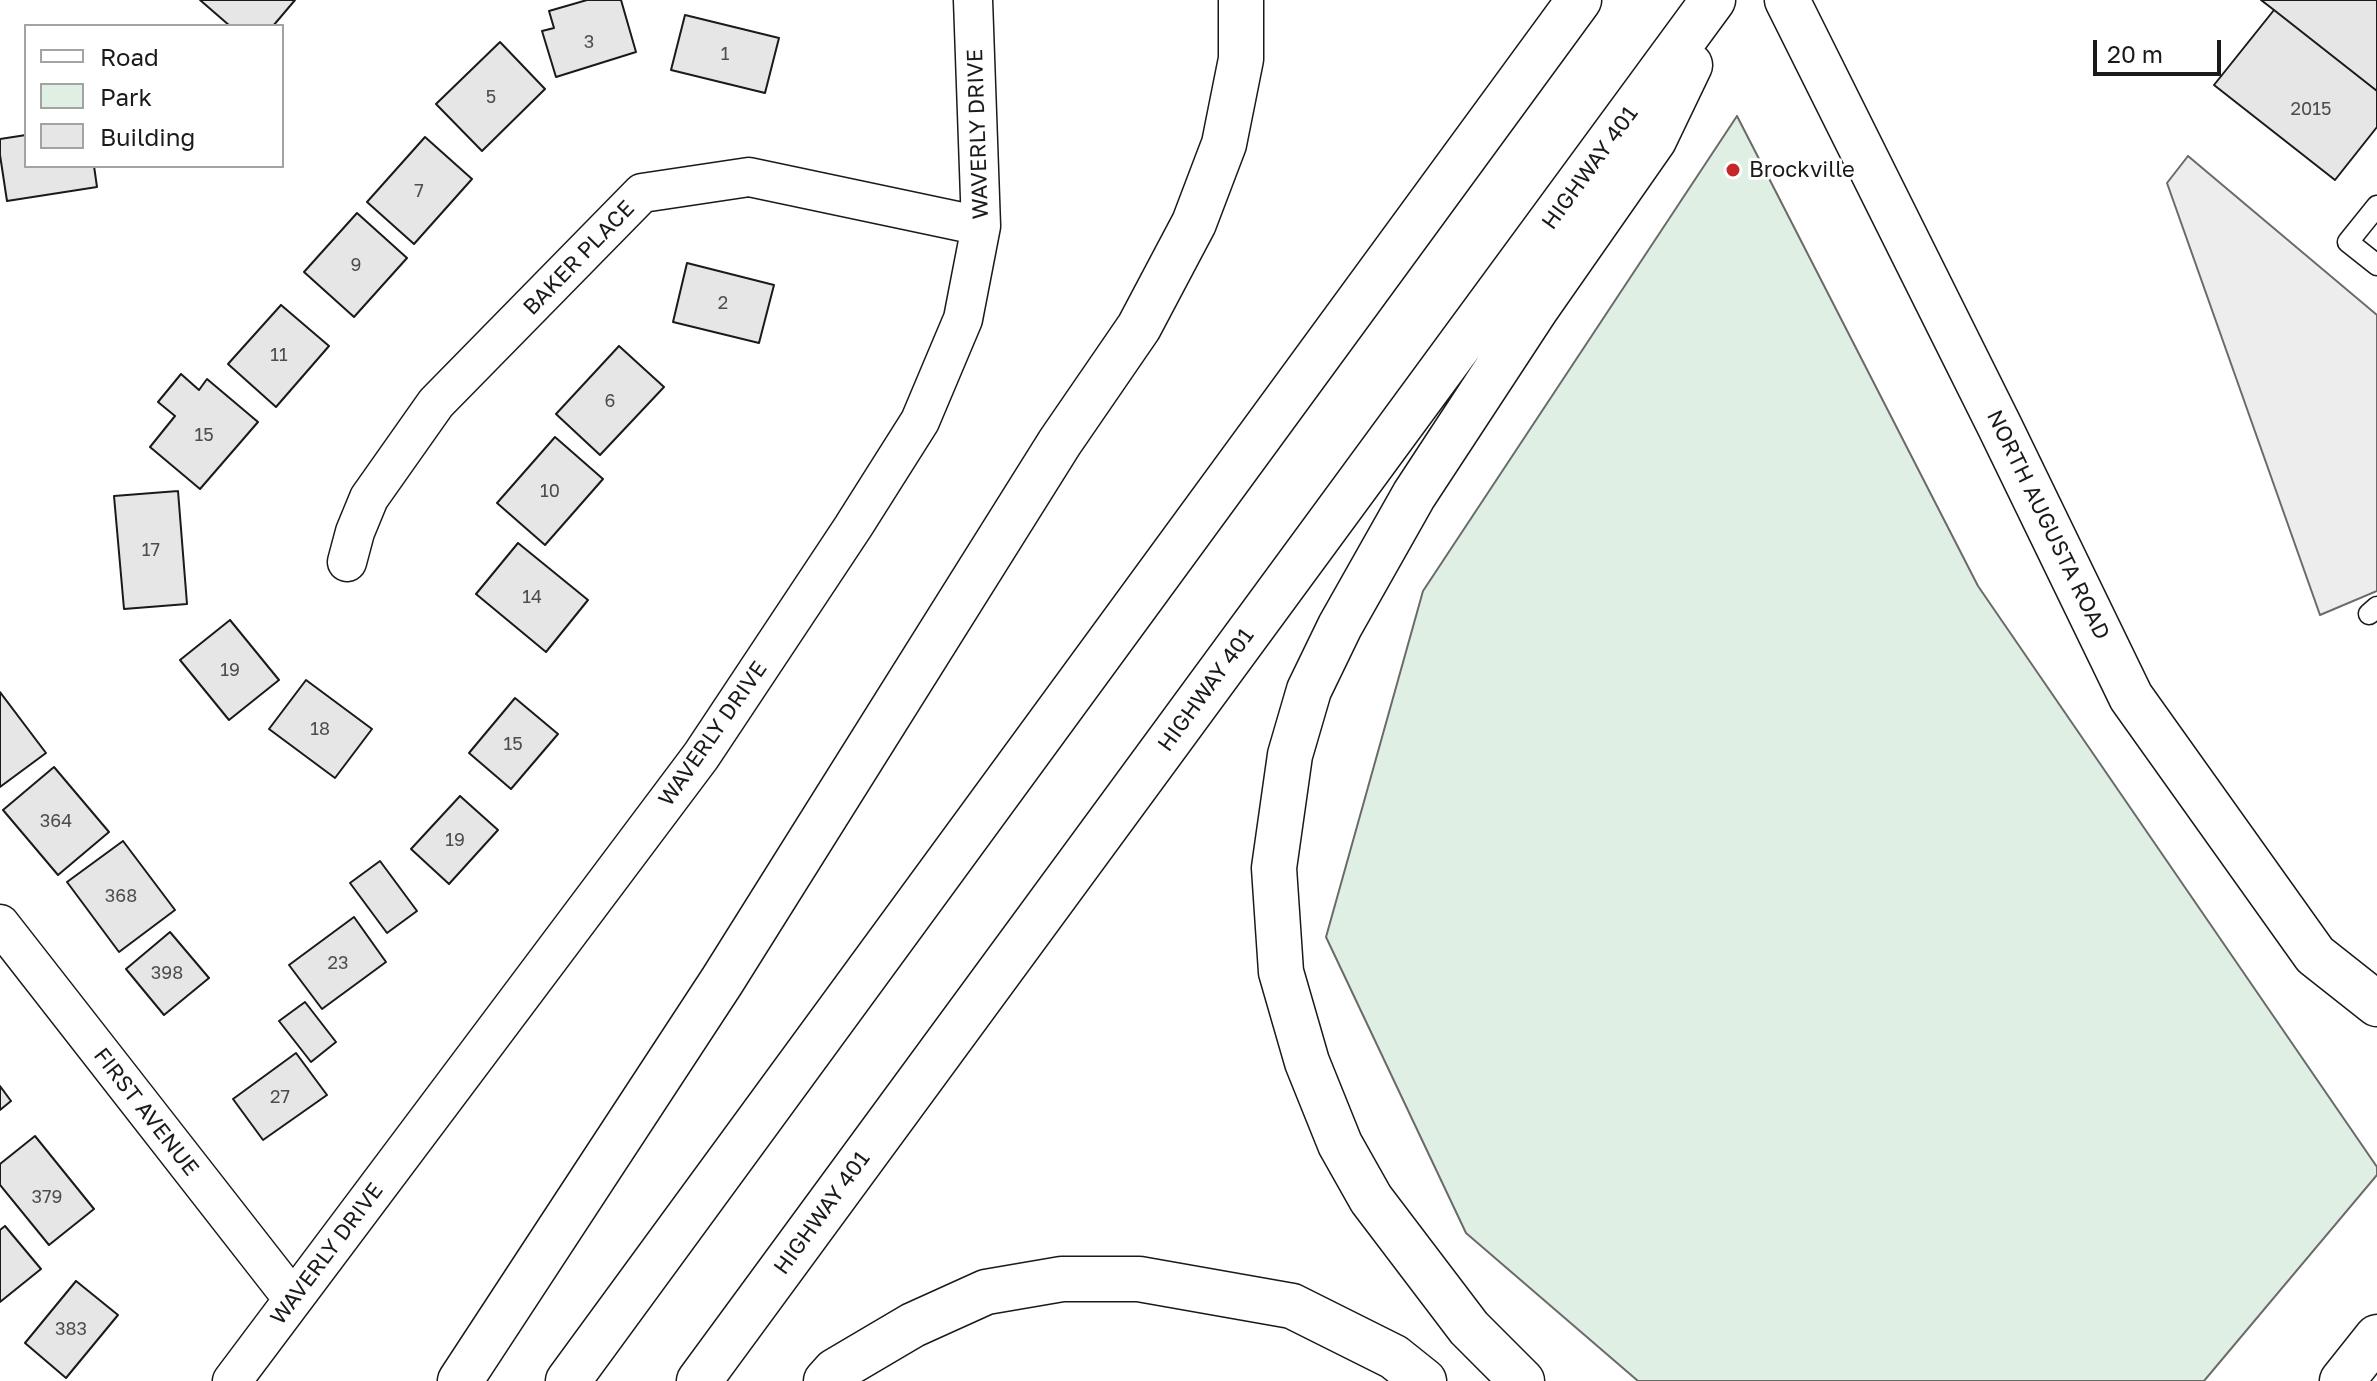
<!DOCTYPE html>
<style>
body{margin:0}
#map{position:relative;width:2377px;height:1381px;overflow:hidden;background:#fff;font-family:"Golos Text",sans-serif}
canvas{display:block}
.legend{position:absolute;left:24px;top:24px;width:260px;height:144px;box-sizing:border-box;background:#fff;border:2px solid #a3a3a3;margin:0;padding:10px 14px;list-style:none;font-size:24px;color:#1a1a1a}
.legend li{display:flex;align-items:center;gap:16px;height:40px}
.legend b{width:40px;border:2px solid #a3a3a3}
.scale{position:absolute;left:2093px;top:40px;width:128px;height:36px;box-sizing:border-box;border:4px solid #1a1a1a;border-top:0;padding-left:10px;font-size:24px;line-height:28px;white-space:nowrap;color:#1a1a1a;-webkit-text-stroke:6px #fff;paint-order:stroke}
</style>
<div id="map">
<canvas width="2377" height="1381"></canvas>
<ul class="legend">
<li><b style="height:10px;background:#fff"></b>Road</li>
<li><b style="height:22px;background:#e0efe3"></b>Park</li>
<li><b style="height:22px;background:#e6e6e6"></b>Building</li>
</ul>
<div class="scale">20 m</div>
</div>
<script>
const g = document.querySelector('canvas').getContext('2d');
g.lineJoin = 'round';
function paint(path, color) { g.fillStyle = color; g.fill(path, 'evenodd'); }
const poly = rows => new Path2D(rows.map(r => 'M' + r).join(''));
function trace(path, color, width, dash) { g.strokeStyle = color; g.lineWidth = width; g.lineCap = dash ? 'butt' : 'round'; g.setLineDash(dash || []); g.stroke(path); }
function drawText(font, color, halo, rows, align = 'center') {
  g.font = font + ' "Golos Text",sans-serif'; g.lineWidth = 6; g.setLineDash([]); g.textBaseline = 'middle'; g.strokeStyle = halo; g.fillStyle = color; for (const [text, x, y, turn = 0] of rows) {
    g.save(); g.translate(x, y); g.rotate((+turn || 0) * Math.PI / 180); g.textAlign = isNaN(turn) ? turn : align; if (halo) g.strokeText(text, 0, 0); g.fillText(text, 0, 0); g.restore();
  }
}
const green = poly([
 [1737,116,1978,586,2377,1167,2377,1175,2204,1381,1638,1381,1466,1233,1326,937,1423,591,1737,116]
]);
paint(green, '#e0efe3');
trace(green, '#6a6a6a', 2);
const parking = poly([
 [2188,156,2377,315,2377,591,2320,615,2167,183,2188,156]
]);
paint(parking, '#ededed');
trace(parking, '#6a6a6a', 2);
const building = poly([
 [200,0,295,0,273,26,230,26,200,0],
 [587,0,621,0,636,52,556,77,542,31,554,28,549,11,587,0],
 [2261,0,2377,0,2377,91,2274,10,2261,0],
 [2274,10,2377,91,2377,127,2335,180,2214,85,2274,10],
 [685,15,779,38,765,93,671,70,685,15],
 [500,42,545,89,482,151,436,104,500,42],
 [26,135,26,166,94,166,97,187,7,201,0,155,0,139,26,135],
 [425,137,472,179,414,244,367,202,425,137],
 [357,213,407,258,354,317,304,272,357,213],
 [687,263,774,285,759,343,673,322,687,263],
 [281,305,329,346,276,407,228,364,281,305],
 [619,346,664,387,600,455,556,414,619,346],
 [181,374,199,390,207,379,258,422,200,489,150,447,175,416,158,402,181,374],
 [555,437,603,479,545,545,497,503,555,437],
 [178,491,187,604,124,609,114,496,178,491],
 [518,543,588,600,546,652,476,594,518,543],
 [230,620,279,680,229,720,180,660,230,620],
 [306,680,372,729,335,778,269,729,306,680],
 [0,692,46,753,0,787,0,692],
 [515,698,558,734,511,789,469,753,515,698],
 [54,767,109,832,58,875,3,810,54,767],
 [460,796,498,830,449,884,411,849,460,796],
 [123,841,175,910,119,952,67,882,123,841],
 [380,861,417,911,387,933,350,883,380,861],
 [354,917,386,962,322,1009,289,965,354,917],
 [170,932,209,978,164,1015,126,969,170,932],
 [305,1002,336,1042,311,1062,279,1021,305,1002],
 [296,1053,327,1095,263,1140,233,1099,296,1053],
 [0,1086,11,1101,0,1110,0,1086],
 [35,1136,94,1209,49,1245,0,1185,0,1164,35,1136],
 [5,1226,41,1269,0,1302,0,1230,5,1226],
 [76,1281,118,1315,66,1378,25,1343,76,1281]
]);
paint(building, '#e6e6e6');
trace(building, '#1a1a1a', 2);
const lane = poly([
 [2377,206,2348,242,2377,265],
 [2369,614,2377,607]
]);
const street = poly([
 [347,562,355,532,369,498,436,403,642,193,749,177,981,226],
 [0,924,293,1299],
 [232,1381,701,756,853,527,920,421,963,319,981,226,973,0]
]);
const secondary = poly([
 [1787,0,2000,427,2131,697,2315,955,2377,1004],
 [2342,1381,2377,1337]
]);
const highway = poly([
 [460,1381,722,981,1060,442,1139,327,1194,223,1224,144,1241,59,1241,0],
 [568,1381,1579,0],
 [699,1381,1713,0],
 [826,1381,835,1371,913,1325,986,1292,1062,1279,1139,1279,1292,1306,1394,1357,1424,1381],
 [1522,1381,1469,1328,1371,1199,1340,1144,1307,1062,1281,972,1274,868,1290,755,1309,690,1340,626,1414,495,1536,309,1654,140,1690,65]
]);
trace(lane, '#1a1a1a', 23);
trace(street, '#1a1a1a', 41);
trace(secondary, '#1a1a1a', 47);
trace(highway, '#1a1a1a', 47);
trace(lane, '#fff', 20);
trace(street, '#fff', 38);
trace(secondary, '#fff', 44);
trace(highway, '#fff', 44);
for (const [x, y, r, color] of [
 [1733,170,8,"#c62828"]
]) { const dot = new Path2D(); dot.arc(x, y, r, 0, 2 * Math.PI); g.fillStyle = color; g.fill(dot); trace(dot, '#fff', 3); }
drawText('18px', '#4d4d4d', null, [
 ["3",589,42],
 ["1",725,54],
 ["5",491,97],
 ["2015",2311,109],
 ["7",419,191],
 ["9",356,265],
 ["2",723,303],
 ["11",279,355],
 ["6",610,401],
 ["15",204,435],
 ["10",550,491],
 ["17",151,550],
 ["14",532,597],
 ["19",230,670],
 ["18",320,729],
 ["15",513,744],
 ["364",56,821],
 ["19",455,840],
 ["368",121,896],
 ["23",338,963],
 ["398",167,973],
 ["27",280,1097],
 ["379",47,1197],
 ["383",71,1329]
]);
drawText('22px', '#1a1a1a', '#fff', [
 ["WAVERLY DRIVE",978,134,-92],
 ["HIGHWAY 401",1590,168,-54],
 ["BAKER PLACE",579,258,-46],
 ["NORTH AUGUSTA ROAD",2048,525,64],
 ["HIGHWAY 401",1206,690,-54],
 ["WAVERLY DRIVE",713,734,-55],
 ["FIRST AVENUE",146,1112,52],
 ["HIGHWAY 401",822,1213,-54],
 ["WAVERLY DRIVE",327,1254,-53]
]);
drawText('22px', '#1a1a1a', '#fff', [
 ["Brockville",1749,170]
], 'left');
</script>
